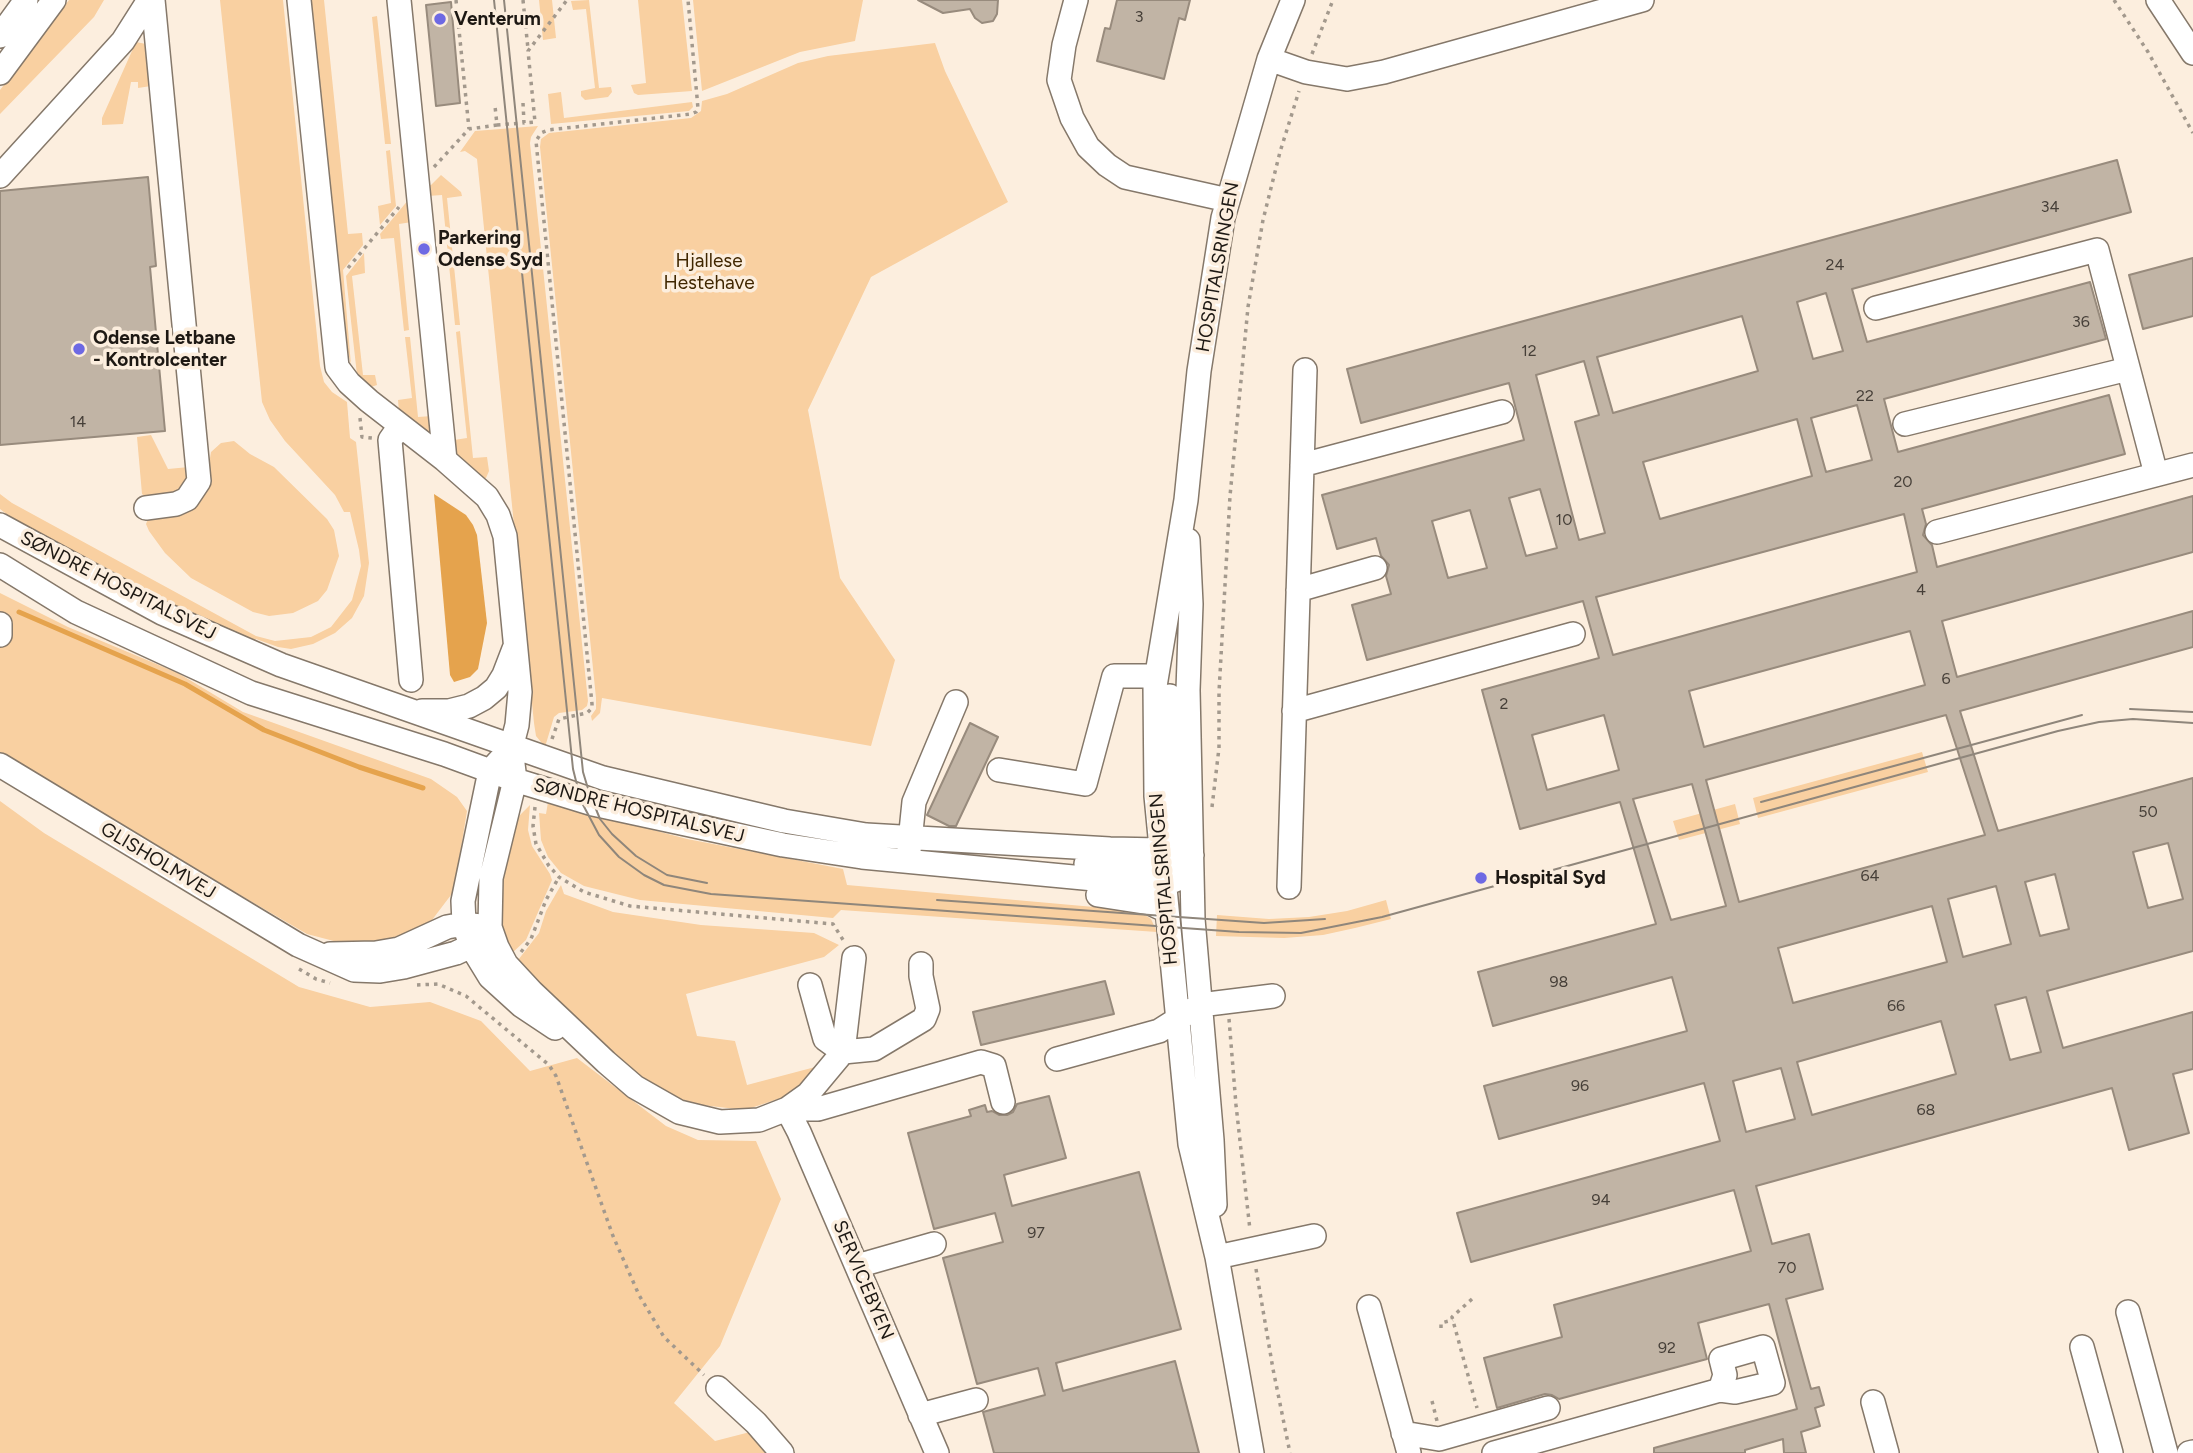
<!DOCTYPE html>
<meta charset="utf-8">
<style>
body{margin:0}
canvas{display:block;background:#fceede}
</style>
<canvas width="2193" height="1453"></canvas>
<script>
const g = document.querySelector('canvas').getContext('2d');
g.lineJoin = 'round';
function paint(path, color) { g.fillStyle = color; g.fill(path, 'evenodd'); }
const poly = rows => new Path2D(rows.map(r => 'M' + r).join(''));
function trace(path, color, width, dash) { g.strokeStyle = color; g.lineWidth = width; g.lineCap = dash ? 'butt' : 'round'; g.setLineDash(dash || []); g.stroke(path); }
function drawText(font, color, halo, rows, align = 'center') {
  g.font = font + ' Figtree,sans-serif'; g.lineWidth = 7; g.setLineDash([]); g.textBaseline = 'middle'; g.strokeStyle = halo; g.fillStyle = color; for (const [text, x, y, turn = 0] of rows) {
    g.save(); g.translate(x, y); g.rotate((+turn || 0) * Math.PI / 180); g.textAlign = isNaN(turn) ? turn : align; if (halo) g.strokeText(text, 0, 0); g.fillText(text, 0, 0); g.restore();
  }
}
paint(poly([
 [69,0,104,0,94,17,0,114,0,90],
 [220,0,283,0,320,366,324,382,332,392,347,402,350,438,356,442,369,563,364,596,352,618,335,633,313,644,291,649,278,647,256,639,253,643,161,604,22,526,0,509,0,494,12,503,256,636,275,641,311,637,331,627,352,600,361,566,359,550,350,512,344,512,335,495,285,441,270,420,262,402],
 [309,0,324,0,348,234,362,233,363,245,343,270,351,365,340,317],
 [539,0,552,0,556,38,543,40],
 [589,0,599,88,611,87,612,92,608,97,585,100,581,96,581,91,595,88,586,9,573,10,571,1],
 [638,0,682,0,692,91,638,95,634,93,631,85,646,83],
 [693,0,863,0,855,41,800,52,702,91],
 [377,16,391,144,385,144,372,17],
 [136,42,146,44,151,86,138,88,138,82,131,82,123,124,102,125,102,118],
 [935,43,945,71,1008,202,871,277,808,410,840,578,895,660,871,746,602,698,600,713,592,721,591,716,596,709,596,698,540,147,541,139,549,133,691,118,701,111,702,101,727,94,798,63,828,56],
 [561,92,564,118,692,102,693,107,689,111,551,124,548,94],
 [538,126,531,137,530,143,588,701,587,706,582,710,559,713,554,717,545,747,536,736,534,723,477,159,465,151,460,152,475,131],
 [390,150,396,206,380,225,378,206,391,203,386,151],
 [441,175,461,192,462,196,447,198,460,325,455,325,442,195,428,196,427,186,431,185],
 [409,199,412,222,399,224,409,330,404,331,394,238,381,239,380,234],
 [364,253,365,273,352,276,363,375,375,375,377,385,371,387,357,375,346,276],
 [460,331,473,458,487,457,489,471,486,478,480,479,455,454,454,440,467,438,456,332],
 [405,337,410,337,418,417,432,416,431,431,428,432,399,412,398,400,412,398],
 [151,435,168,469,189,467,191,472,181,493,147,498,142,494,137,437],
 [234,441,250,454,274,467,327,519,334,530,339,556,327,590,318,601,293,613,269,616,253,612,191,578,165,553,149,531,146,524,148,519,185,512,201,501,209,482,209,464,211,452,221,443],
 [0,593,68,627,178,673,243,712,431,779,457,797,467,811,454,891,432,920,401,937,349,945,307,934,0,755],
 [1922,752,1928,772,1758,818,1753,798],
 [0,801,44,833,299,987,370,1007,430,1002,481,1021,530,1071,577,1058,666,1126,698,1140,756,1141,781,1199,720,1346,674,1403,715,1441,750,1432,768,1453,0,1453],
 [548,802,687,839,843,869,847,885,1139,911,1151,919,1157,932,841,910,833,918,640,900,584,886,561,873,548,857,541,840,539,813,546,814],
 [1735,804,1740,824,1679,840,1673,821],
 [530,805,528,830,532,846,550,874,552,880,526,940,510,955,500,924,500,888,514,827,520,815],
 [561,885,564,894,613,912,701,925,814,933,839,945,824,957,686,994,697,1036,735,1041,747,1085,819,1066,793,1094,745,1110,693,1104,667,1094,641,1077,534,986,515,964,539,933,546,911],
 [1386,900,1391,919,1355,928,1323,935,1284,938,1216,936,1217,915,1269,919,1309,917,1347,911]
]), '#f9d0a1');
paint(poly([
 [434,494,466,515,473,525,477,535,487,623,478,669,470,677,454,682,450,675]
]), '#e5a34d');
trace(poly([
 [19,612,185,684,264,730,359,767,423,788]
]), '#e5a34d', 5);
const building = poly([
 [918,0,998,0,997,14,993,21,982,23,975,18,970,9,943,13,918,0],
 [1117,0,1190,0,1185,20,1179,18,1164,79,1097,61,1105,28,1110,29,1117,0],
 [451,2,460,103,436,106,426,5,451,2],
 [2117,160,2131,212,1852,289,1867,342,2090,282,2106,339,1884,399,1898,452,2109,395,2125,454,1922,509,1926,524,1923,535,1932,545,1937,567,2193,496,2193,552,1942,621,1957,677,2193,611,2193,647,1960,711,1998,831,2193,778,2193,951,2047,991,2063,1048,2193,1012,2193,1069,2173,1074,2189,1133,2129,1150,2112,1088,1756,1186,1772,1244,1809,1234,1823,1289,1786,1299,1811,1389,1819,1387,1824,1405,1815,1408,1820,1426,1801,1432,1806,1453,1784,1453,1783,1439,1745,1450,1745,1453,1654,1453,1654,1448,1797,1409,1769,1304,1698,1323,1707,1359,1559,1399,1552,1395,1545,1394,1497,1408,1484,1358,1562,1337,1554,1305,1751,1251,1734,1190,1471,1262,1457,1213,1720,1141,1704,1083,1499,1139,1484,1086,1687,1031,1672,977,1493,1026,1478,972,1656,924,1620,802,1520,829,1482,690,1599,658,1583,601,1367,660,1352,605,1391,594,1386,576,1389,565,1381,556,1376,538,1337,549,1322,495,1524,440,1509,383,1361,423,1347,369,2117,160],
 [1826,293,1843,351,1813,359,1797,302,1826,293],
 [1742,316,1758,371,1613,413,1597,357,1742,316],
 [1584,361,1599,415,1575,422,1605,533,1579,540,1536,375,1584,361],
 [1857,405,1872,460,1826,472,1811,418,1857,405],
 [1797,419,1812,476,1660,519,1643,462,1797,419],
 [1540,489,1557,548,1526,556,1509,498,1540,489],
 [1470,510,1487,568,1448,578,1432,521,1470,510],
 [1904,514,1917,572,1613,655,1596,597,1904,514],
 [1910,631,1925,685,1704,747,1689,691,1910,631],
 [1604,715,1619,770,1547,790,1532,735,1604,715],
 [1946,715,1985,835,1739,902,1706,780,1946,715],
 [1692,784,1726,906,1671,920,1633,799,1692,784],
 [2168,843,2183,899,2148,908,2133,852,2168,843],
 [2055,874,2069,929,2040,936,2025,882,2055,874],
 [1996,886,2011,944,1963,957,1948,899,1996,886],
 [1932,906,1947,962,1793,1003,1778,948,1932,906],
 [2026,997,2041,1052,2010,1060,1995,1005,2026,997],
 [1941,1021,1956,1074,1812,1115,1797,1062,1941,1021],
 [1781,1068,1795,1119,1746,1132,1733,1081,1781,1068],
 [148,177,156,266,150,267,165,431,0,445,0,191,148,177],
 [2193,258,2193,316,2143,329,2129,275,2193,258],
 [970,723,998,737,956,826,949,826,927,815,970,723],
 [1105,981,1114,1014,981,1045,973,1012,1105,981],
 [1049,1096,1066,1158,1004,1175,1012,1206,1139,1172,1181,1329,1056,1363,1063,1391,1175,1361,1199,1453,994,1453,983,1412,1045,1395,1038,1368,977,1384,943,1258,1003,1242,995,1213,934,1229,908,1133,971,1116,969,1110,985,1105,987,1112,992,1111,999,1115,1007,1115,1013,1112,1017,1104,1049,1096]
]);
paint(building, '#c1b4a5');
trace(building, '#988b7d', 2);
const minor = poly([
 [299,0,337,367,349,383,369,401,445,460,487,497,498,515,505,536,520,692,517,725,511,748,515,780,491,878,490,927,497,947,506,964,532,992,606,1062,635,1087,679,1112,720,1122,759,1120,787,1109,808,1094,843,1052],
 [399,0,445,460],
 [1076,0,1064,45,1059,80,1072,118,1088,147,1107,165,1125,177,1228,200],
 [2158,0,2193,53],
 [0,36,26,0],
 [1269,59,1306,72,1347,79,1384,72,1642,0],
 [0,73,54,0],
 [0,176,123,41,149,0],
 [1876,308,2097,250,2156,474],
 [1905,424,2128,369],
 [400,426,390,440,411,680],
 [1302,465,1502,412],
 [146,508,176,504,187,499,199,481,153,0],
 [0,525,162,613,281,665,603,778,784,821,866,835,1110,849,1161,850,1192,855],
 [1937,532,2193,465],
 [1188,540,1191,604,1188,690,1193,919,1212,1140,1215,1205],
 [0,565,76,612,251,693,444,754,515,780,593,804,783,845,862,857,1147,884,1163,885,1192,873],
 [1298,590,1375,568],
 [0,624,0,635],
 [1170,696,1173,795,1178,854],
 [422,711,449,711,469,706,484,698,496,688,504,675,514,649],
 [1294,711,1573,634],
 [500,760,490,771,463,901,464,924,471,946,490,977,522,1006,555,1028],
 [0,765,298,945,354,970,380,971,404,967,456,953,471,946,490,927],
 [999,770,1085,784,1114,676,1156,676],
 [909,851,914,802,956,702],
 [1086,864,1162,867,1177,863],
 [1289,887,1305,370],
 [1098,895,1150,903,1167,911],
 [330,954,376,953,399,949,447,927,464,924,480,926],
 [810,985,825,1039,843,1052,874,1049,924,1019,928,1009,921,976,921,964],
 [843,1052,854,958],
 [1057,1059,1159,1031,1200,1005,1273,996],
 [1217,1257,1314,1236],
 [857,1266,934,1244],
 [1369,1307,1409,1453],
 [2128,1312,2166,1453],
 [2082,1347,2111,1453],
 [718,1388,756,1423,782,1453],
 [1873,1402,1887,1453],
 [920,1415,976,1400],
 [1403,1433,1439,1439,1548,1408],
 [937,1453,799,1132,787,1109,818,1109,981,1062,994,1066,1003,1102],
 [1252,1453,1217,1257,1190,1144,1156,796,1155,686,1186,500,1199,371,1223,218,1269,59,1293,0],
 [1494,1453,1720,1390,1735,1392,1773,1383,1763,1347,1721,1359,1725,1375,1720,1390],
 [2189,1453,2193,1452]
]);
trace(minor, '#85786a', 26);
trace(poly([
 [456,0,469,129],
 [523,0,528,49],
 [2114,0,2148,52,2193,133],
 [1312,54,1333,0],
 [523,103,524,123,535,122,528,51,567,0],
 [497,125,523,123],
 [434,167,469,129,497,125,495,106],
 [348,268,399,207],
 [360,418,362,437,372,438],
 [552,739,559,719,587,713,592,708,592,704,536,141,541,133,548,130,691,114,696,112,698,109,697,97,688,0],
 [535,807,533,826,536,844,549,866,559,877,584,892,630,906,833,924,845,943],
 [1212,807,1219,748,1219,692,1230,496,1248,307,1263,220,1280,152,1299,91],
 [521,952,531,939,546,900,559,877],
 [299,969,316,979,330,983],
 [417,985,438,984,466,996,549,1065,556,1076,613,1236,639,1295,664,1337,704,1375],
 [1229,1019,1236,1105,1250,1230],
 [1256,1269,1273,1369,1290,1453],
 [1472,1299,1452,1317,1477,1408],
 [1441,1328,1441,1323,1453,1320],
 [1432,1401,1437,1421]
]), '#a3998d', 3.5, [3.5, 5]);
trace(minor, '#fff', 23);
trace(poly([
 [494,0,573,769,581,801,599,835,619,857,644,875,664,885,711,894,1239,932,1301,933,1382,917,2058,731,2099,722,2133,719,2193,723],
 [504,0,583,772,589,792,600,819,612,834,636,856,667,875,707,883],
 [2130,709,2193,712],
 [1761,802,2082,715],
 [937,900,1264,923,1325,919]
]), '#8f867b', 2);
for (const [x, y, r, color] of [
 [440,19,7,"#6e69e3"],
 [424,249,7,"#6e69e3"],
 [79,349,7,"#6e69e3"],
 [1481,878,7,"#6e69e3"]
]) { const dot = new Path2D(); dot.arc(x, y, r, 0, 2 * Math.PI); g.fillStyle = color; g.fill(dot); trace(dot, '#fceede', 2.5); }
drawText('16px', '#463f38', null, [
 ["3",1139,17],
 ["34",2050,207],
 ["24",1835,265],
 ["36",2081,322],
 ["12",1529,351],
 ["22",1865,396],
 ["14",78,422],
 ["20",1903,482],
 ["10",1564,520],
 ["4",1921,590],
 ["6",1946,679],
 ["2",1504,704],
 ["50",2148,812],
 ["64",1870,876],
 ["98",1559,982],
 ["66",1896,1006],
 ["96",1580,1086],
 ["68",1926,1110],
 ["94",1601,1200],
 ["97",1036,1233],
 ["70",1787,1268],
 ["92",1667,1348]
]);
drawText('bold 19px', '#1d1813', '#fceede', [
 ["Venterum",454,19],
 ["Parkering",438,238],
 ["Odense Syd",438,260],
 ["Odense Letbane",93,338],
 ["- Kontrolcenter",93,360],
 ["Hospital Syd",1495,878]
], 'left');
drawText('19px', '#402701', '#fceede', [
 ["Hjallese",709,261],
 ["Hestehave",709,283]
]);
drawText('19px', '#1d1813', '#fceede', [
 ["HOSPITALSRINGEN",1218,267,-80],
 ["SØNDRE HOSPITALSVEJ",118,586,27],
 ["SØNDRE HOSPITALSVEJ",639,811,14],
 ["GLISHOLMVEJ",158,861,31],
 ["HOSPITALSRINGEN",1164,879,-95],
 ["SERVICEBYEN",863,1280,67]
]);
</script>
